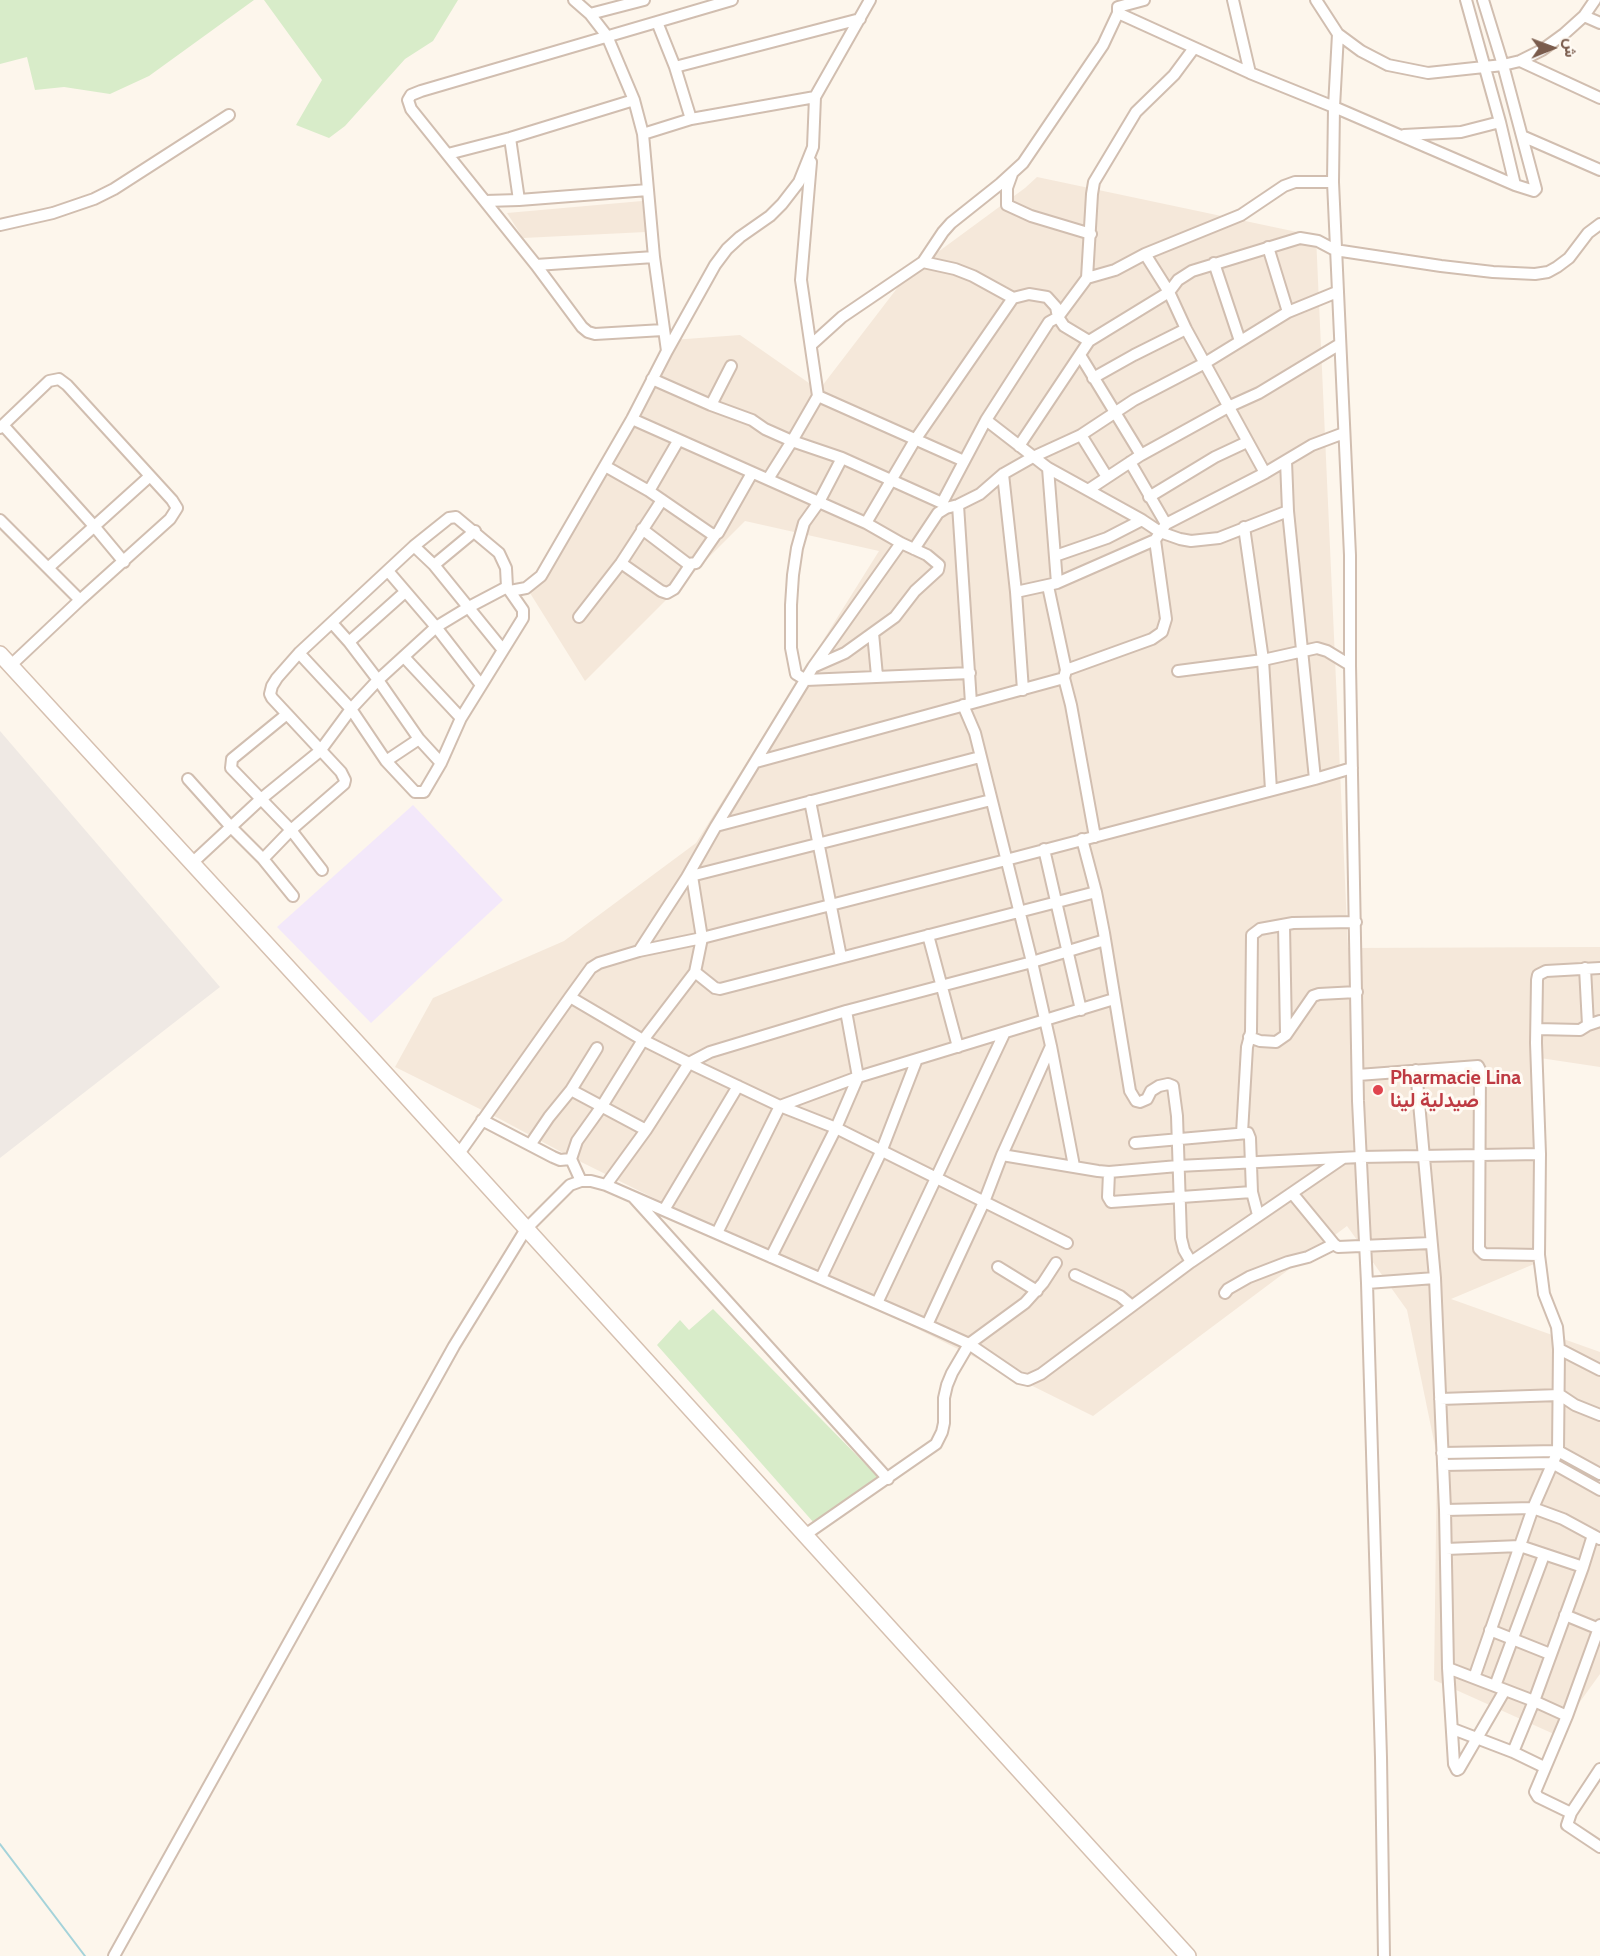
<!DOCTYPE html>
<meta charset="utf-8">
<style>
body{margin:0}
#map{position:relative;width:1600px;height:1956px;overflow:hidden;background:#fdf6ec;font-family:Cabin,Vazirmatn,sans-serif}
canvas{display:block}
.north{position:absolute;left:1522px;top:18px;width:60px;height:60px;-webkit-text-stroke:4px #fffaf3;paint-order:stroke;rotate:89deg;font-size:16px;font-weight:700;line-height:24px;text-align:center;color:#7a5c4d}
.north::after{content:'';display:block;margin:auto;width:21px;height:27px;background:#7a5c4d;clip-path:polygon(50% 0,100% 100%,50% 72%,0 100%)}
</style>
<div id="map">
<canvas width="1600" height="1956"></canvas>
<div class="north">ش</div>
</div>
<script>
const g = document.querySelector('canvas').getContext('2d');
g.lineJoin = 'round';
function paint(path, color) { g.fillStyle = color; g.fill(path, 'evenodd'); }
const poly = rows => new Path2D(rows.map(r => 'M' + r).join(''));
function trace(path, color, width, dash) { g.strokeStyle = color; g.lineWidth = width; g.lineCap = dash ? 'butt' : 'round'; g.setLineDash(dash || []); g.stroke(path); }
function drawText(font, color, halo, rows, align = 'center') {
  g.font = font + ' Cabin,Vazirmatn,sans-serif'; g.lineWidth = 6; g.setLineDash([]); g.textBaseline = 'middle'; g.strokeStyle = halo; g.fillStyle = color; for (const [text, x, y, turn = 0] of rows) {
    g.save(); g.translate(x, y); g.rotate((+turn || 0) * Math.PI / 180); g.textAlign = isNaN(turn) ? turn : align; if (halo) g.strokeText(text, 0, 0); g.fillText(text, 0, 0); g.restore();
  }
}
paint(poly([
 [1037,177,1316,236,1348,948,1600,947,1600,1067,1540,1058,1546,1259,1451,1299,1600,1352,1600,1674,1556,1735,1434,1680,1437,1456,1407,1310,1347,1226,1093,1416,565,1154,500,1119,395,1067,433,998,564,941,696,843,879,551,745,521,585,681,530,593,672,340,740,335,819,390,908,274,1025,188],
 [642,201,646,232,523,238,507,213]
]), '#f5e8da');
paint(poly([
 [0,731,220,987,0,1158]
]), '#efe9e4');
paint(poly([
 [413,805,503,900,371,1023,277,927]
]), '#f3e8fa');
paint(poly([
 [0,0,254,0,149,76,110,94,64,87,35,90,27,57,0,64],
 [264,0,458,0,433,41,405,59,345,126,329,138,296,125,322,80],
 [713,1309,879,1478,814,1523,657,1345,680,1320,689,1330]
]), '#d8ecc9');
trace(poly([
 [0,1844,85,1956]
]), '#a5d3da', 2);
const street = poly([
 [574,0,590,14,607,36,634,100,643,134,654,257,667,351],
 [1233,0,1250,73],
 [1316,0,1338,34,1361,51,1388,65,1428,73,1503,65,1520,61,1542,50,1564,34,1584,16,1595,0],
 [1466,0,1500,122,1515,185],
 [1118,13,1250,73,1334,107,1515,185,1534,191,1536,189,1503,65,1483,0],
 [590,14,644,0],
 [1584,16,1600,23],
 [657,22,675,67,691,119],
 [1338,34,1334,107,1333,182,1350,555,1350,665,1358,1101,1367,1283,1381,1757,1384,1956],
 [1520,61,1600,98],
 [675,67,860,19],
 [643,134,691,119,815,97],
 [1404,135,1461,132,1500,122],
 [1522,136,1600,170],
 [510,138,519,200],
 [448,154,510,138,634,100],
 [1012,174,1007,188,1007,205,1031,216,1091,234],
 [485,201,519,200,648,190],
 [0,225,53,213,94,199,114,189,229,115],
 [1268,247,1288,312],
 [923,262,943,232,951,223,1000,184,1023,163,1103,45,1118,13,1118,7,1144,0],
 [1214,263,1240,341],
 [536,265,654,257],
 [1087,278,1115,270,1145,254],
 [663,330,595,334,588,332,582,327,536,265,411,109,408,100,411,95,421,91,732,0],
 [811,345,842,317,923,262,955,269,973,276,1013,298],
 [1080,355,1141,455],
 [1093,378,1134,355,1186,329],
 [652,379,711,405,752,420,765,429,792,441,842,458,942,503,945,507],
 [818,396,964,461],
 [711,405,731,366],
 [632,419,866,523,901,543,927,555,939,565,938,570,915,591,895,617,845,653,813,667],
 [986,420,1048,468,1142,520,1160,532,1180,539,1191,541,1219,538,1288,511],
 [3,425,94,526,124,562],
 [0,428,49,381,59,379,67,385,172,500,177,508,170,519,80,600,10,666],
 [1081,435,1107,477],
 [1019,446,1089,341,1169,292,1178,280,1192,271,1300,238,1318,241,1335,250,1441,266,1493,272,1535,274,1548,272,1557,267,1569,258,1588,233,1600,224],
 [842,458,819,502,804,523,797,548,793,575,791,605,791,648,796,674,806,680,970,673],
 [1286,461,1288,511,1315,779],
 [1130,462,1166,524],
 [605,466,649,491,713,535,718,533,752,473],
 [1048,468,1057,583],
 [1265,473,1186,329,1169,292,1145,254,1241,215,1284,186,1295,182,1333,182],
 [1003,474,1016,592,1023,690],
 [768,479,792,441,818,396,801,280,811,162],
 [1088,490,1141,455,1228,407,1259,393,1340,344],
 [649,491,678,441],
 [1149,497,1215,457,1247,442],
 [942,503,986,420,1049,322,1058,317,1087,278,1092,194,1094,182,1136,112,1174,75,1194,48],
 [958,505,971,703],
 [0,520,80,600],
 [866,523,915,440,1013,298,1029,294,1047,297,1056,307,1058,317,1064,326,1089,341],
 [1244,527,1263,660,1271,790],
 [642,529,688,564,696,563,716,534],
 [414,546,434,565,503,650],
 [914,549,938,513,946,508,958,505,980,494,1003,474,1033,457,1081,435,1134,400,1205,363,1288,312,1337,292],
 [1055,556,1107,538,1142,520],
 [621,563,661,591,667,593,674,589,691,564],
 [434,565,475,531],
 [48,568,150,476],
 [388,571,436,627,481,685],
 [510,591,526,588,541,576,632,419,667,351,715,265,727,249,740,237,770,216,782,204,799,182,813,147,815,97,870,0],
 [405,592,349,642,378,680,419,739,441,763],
 [1016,592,1057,583,1155,540,1166,524,1265,473,1312,445,1344,433],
 [579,617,621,563,662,500],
 [332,623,349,642],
 [873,633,877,676],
 [299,653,351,709,386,761,415,792,424,792,441,763,461,718],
 [1066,670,1152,639,1162,632,1166,619,1155,540],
 [1178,671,1263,660,1317,648,1327,651,1350,665],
 [1064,678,1071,705,1095,837],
 [963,705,975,733,1032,962,1051,1046,1074,1166],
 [287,714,232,759,231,768,291,830,322,870],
 [386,761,419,739],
 [756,762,1064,678,1066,670,1048,586],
 [188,779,231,827,263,859,293,896],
 [810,801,841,957],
 [716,826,980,757],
 [1082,839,1096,892,1104,933,1130,1091,1136,1101,1140,1102,1147,1099,1151,1091,1159,1086,1168,1084,1173,1086,1177,1116,1181,1238,1184,1250,1191,1262],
 [1044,849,1081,1010],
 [263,859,291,830,344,784,345,780,341,772,272,698,270,694,272,686,277,678,299,653,414,546,449,518,456,517,499,553,506,568,507,587,523,610,523,618,461,718,404,657],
 [191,864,261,799,320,751,351,709,378,680,436,627,469,607,507,587],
 [692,876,702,938,695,972,715,988,720,989,1096,892],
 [687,877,991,800],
 [1284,925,1286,1034],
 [928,935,958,1047],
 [639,951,687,877,716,826,813,667,901,543],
 [1585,968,1588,1025],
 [570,997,643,1040,689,1063,780,1106,836,1128,1067,1243],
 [1537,1029,1580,1030,1588,1025,1600,1021],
 [1249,1037,1260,1041,1276,1042,1286,1035,1313,996,1319,994,1357,992],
 [1416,1070,1435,1278,1445,1510,1448,1668,1454,1764,1457,1770,1459,1769,1505,1690],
 [1358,1075,1478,1066,1480,1070,1479,1249,1484,1254,1539,1255],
 [571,1090,597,1048],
 [482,1120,553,1157,560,1160,571,1159],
 [1242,1133,1247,1047,1251,1032,1252,935,1260,929,1293,923,1356,922],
 [1135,1143,1248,1133,1250,1138,1252,1192],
 [530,1145,549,1117,571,1090,646,1130],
 [458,1155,570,997,591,968,599,963,639,951,702,938,1006,860,1315,779,1352,768],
 [1002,1155,1098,1171,1109,1172,1178,1166,1360,1157,1540,1154],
 [1109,1172,1108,1197,1111,1202,1252,1192,1258,1215],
 [581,1181,571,1159,577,1141,602,1106,643,1040,695,972],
 [606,1185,646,1130,689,1063,710,1052,846,1011,1032,962,1105,940],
 [1292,1193,1334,1244,1338,1247,1431,1243],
 [634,1198,888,1479],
 [664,1210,738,1086],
 [717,1233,780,1106,858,1077,1114,999],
 [771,1257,836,1128,858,1077,846,1011],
 [998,1267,1037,1291],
 [1075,1275,1120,1296,1132,1306],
 [821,1278,881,1152,917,1059],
 [1367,1283,1435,1278],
 [1225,1293,1228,1289,1249,1277,1288,1262,1308,1257,1334,1244],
 [877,1303,1004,1034],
 [927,1325,984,1202,1002,1155,1051,1046],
 [1559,1349,1600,1370],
 [1440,1399,1560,1395,1575,1405,1600,1415],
 [1442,1453,1558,1451,1600,1474],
 [1443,1465,1552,1463,1600,1490],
 [1445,1510,1533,1508,1563,1519,1600,1539],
 [805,1535,936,1444,942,1432,944,1423,944,1398,947,1385,952,1373,969,1344,1025,1303,1043,1283,1056,1263],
 [1446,1549,1520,1546,1583,1567],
 [1565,1615,1599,1629],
 [1490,1630,1550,1654],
 [1448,1668,1534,1701,1567,1716],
 [1474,1678,1533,1508,1558,1451,1559,1349,1557,1327,1544,1294,1539,1255,1540,1154,1536,1043,1537,980,1538,975,1546,971,1600,968],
 [1495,1686,1544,1555],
 [1453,1729,1513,1752,1544,1767],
 [1513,1752,1534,1701,1583,1567,1593,1535],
 [1600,1769,1571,1813,1567,1825,1600,1847],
 [1571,1813,1538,1797,1535,1792,1567,1716,1600,1625],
 [114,1956,454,1346,526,1229,570,1185,581,1181,591,1181,606,1185,927,1325,969,1344,1019,1378,1028,1380,1041,1374,1191,1262,1343,1158]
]);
const secondary = poly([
 [0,654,362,1048,1188,1956]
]);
trace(street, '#d1beb0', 14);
trace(secondary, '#d6c0b0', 18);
trace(street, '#fff', 10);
trace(secondary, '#fff', 15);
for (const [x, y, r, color] of [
 [1378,1090,6,"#e0444e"]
]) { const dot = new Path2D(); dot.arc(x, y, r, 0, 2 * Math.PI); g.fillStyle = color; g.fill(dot); trace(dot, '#fffaf3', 2); }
drawText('bold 20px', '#be3a42', '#fffaf3', [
 ["Pharmacie Lina",1390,1078],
 ["صيدلية لينا",1390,1101]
], 'left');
</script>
